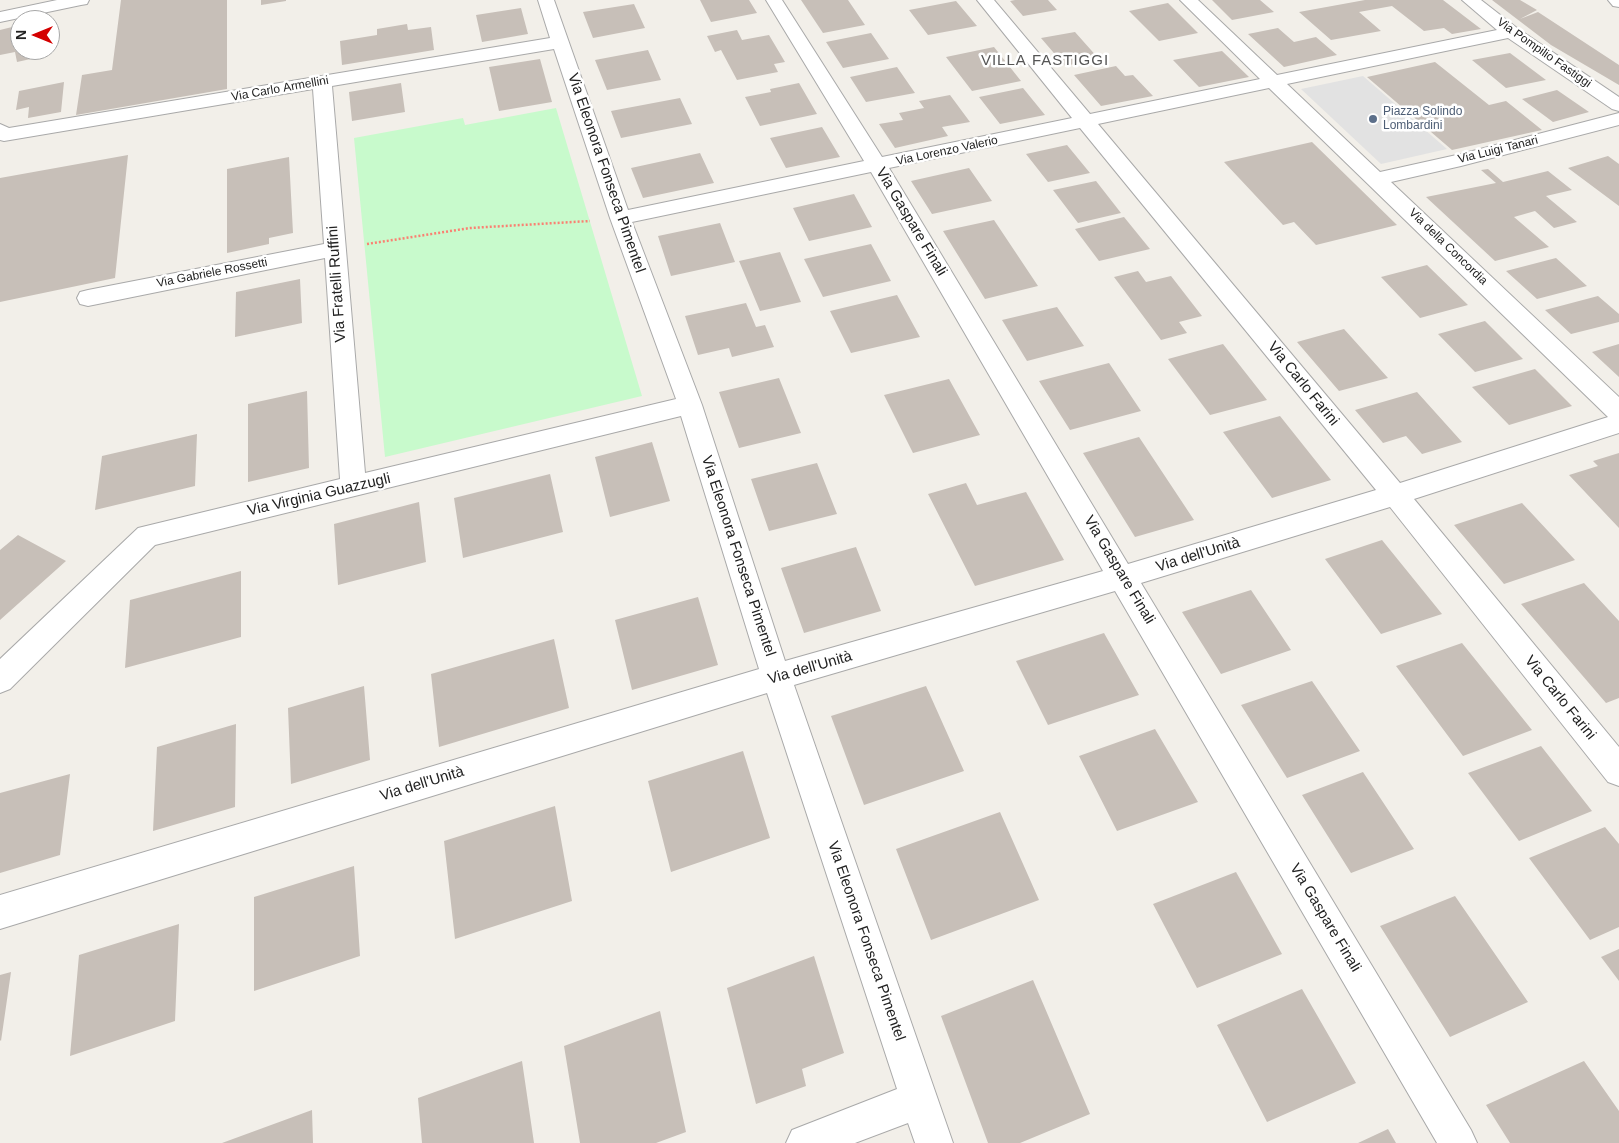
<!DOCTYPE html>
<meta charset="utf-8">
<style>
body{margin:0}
#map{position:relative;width:1619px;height:1143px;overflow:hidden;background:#f2efe9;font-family:Arial,sans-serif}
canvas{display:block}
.north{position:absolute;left:10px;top:10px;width:50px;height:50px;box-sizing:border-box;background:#fff;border:1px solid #a7a7a7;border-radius:50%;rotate:270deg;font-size:14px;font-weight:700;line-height:20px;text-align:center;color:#222}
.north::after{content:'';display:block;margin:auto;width:18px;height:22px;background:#d40000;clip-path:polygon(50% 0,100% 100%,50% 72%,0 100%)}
</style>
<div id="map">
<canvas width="1619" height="1143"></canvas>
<div class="north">N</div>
</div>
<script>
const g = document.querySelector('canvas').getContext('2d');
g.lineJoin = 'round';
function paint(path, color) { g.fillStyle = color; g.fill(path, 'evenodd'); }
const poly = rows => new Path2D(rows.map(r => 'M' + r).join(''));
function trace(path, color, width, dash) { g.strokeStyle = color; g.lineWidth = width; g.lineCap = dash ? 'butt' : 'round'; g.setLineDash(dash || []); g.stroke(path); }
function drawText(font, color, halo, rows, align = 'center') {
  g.font = font + ' Arial,sans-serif'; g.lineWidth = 5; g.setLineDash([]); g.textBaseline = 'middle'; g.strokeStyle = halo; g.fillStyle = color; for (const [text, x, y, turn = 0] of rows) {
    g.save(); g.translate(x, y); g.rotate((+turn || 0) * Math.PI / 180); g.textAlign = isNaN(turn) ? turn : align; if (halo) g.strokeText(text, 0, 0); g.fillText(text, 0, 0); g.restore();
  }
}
paint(poly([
 [556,108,642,396,385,457,354,138,463,118,465,125]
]), '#c8facc');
paint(poly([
 [1363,76,1447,149,1381,164,1301,89]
]), '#e2e2e2');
paint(poly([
 [121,0,227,0,227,89,76,115,82,75,112,70],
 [261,0,286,0,286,1,261,5],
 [700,0,749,0,757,13,711,22],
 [801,0,848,0,865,25,823,33],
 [1015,0,1048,0,1057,10,1023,16,1010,1],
 [1212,0,1260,0,1274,12,1232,20],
 [1365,0,1443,0,1481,29,1452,34,1444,28,1424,31,1392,6,1359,12,1381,31,1331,40,1299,12],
 [1492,0,1520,0,1537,10,1520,19,1538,12,1619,65,1619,85,1551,45],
 [956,1,977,26,928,35,909,10],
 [1168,3,1198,33,1159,41,1129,11],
 [634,4,645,28,593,38,583,12],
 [521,8,528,34,482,42,476,15],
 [407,24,408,30,431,27,434,50,342,65,340,41,377,35,377,29],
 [20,25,20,50,34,50,35,58,17,62,15,52,0,55,0,30],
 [1278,28,1294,42,1316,37,1337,55,1284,67,1248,34],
 [737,30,742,40,769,35,785,62,774,64,778,72,737,80,721,50,715,52,707,36],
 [1075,32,1099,59,1065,66,1041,38],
 [871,33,889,59,843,68,826,42],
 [994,47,1021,81,972,91,946,57],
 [648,50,661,80,607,90,595,60],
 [1222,51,1249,77,1199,87,1173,60],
 [1510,53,1546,80,1506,88,1472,60],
 [540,59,552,102,499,111,489,67],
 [1435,62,1489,105,1506,101,1542,130,1452,150,1367,77],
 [1116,66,1125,76,1133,75,1153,96,1101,106,1074,75],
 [897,67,915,93,866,102,850,77],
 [64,82,61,112,28,118,29,107,16,110,19,91],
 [401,83,405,112,352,121,349,92],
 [799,83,817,114,760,126,745,97,771,92,770,89],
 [1023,88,1045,115,1000,124,979,97],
 [1557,90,1589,112,1553,122,1522,99],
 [950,95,970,122,942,127,948,136,895,148,879,124,903,120,899,113,924,108,919,101],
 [680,98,692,124,621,138,611,111],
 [822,127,840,157,786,168,770,138],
 [1312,142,1397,225,1316,245,1294,222,1283,225,1224,162],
 [1067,145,1090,173,1048,182,1026,154],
 [700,153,714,183,643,198,631,168],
 [128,155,115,278,0,302,0,178],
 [1608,156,1619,164,1619,206,1568,168],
 [289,157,293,233,269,238,269,244,227,253,227,169],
 [969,168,992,201,932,214,911,181],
 [1488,169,1503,182,1548,171,1572,190,1546,196,1577,222,1554,228,1535,211,1514,217,1549,247,1495,261,1426,197,1496,183,1481,170],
 [1096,181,1121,213,1078,223,1053,190],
 [854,194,872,227,809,241,793,208],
 [1124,217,1150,249,1099,261,1075,229],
 [994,220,1038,286,985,299,943,231],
 [720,223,735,262,671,276,658,236],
 [871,244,891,281,823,297,804,259],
 [780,252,801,302,760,311,739,261],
 [1556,258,1587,286,1537,299,1506,271],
 [1427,265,1468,305,1420,318,1381,277],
 [1138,271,1146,282,1171,276,1202,316,1179,322,1187,333,1161,340,1114,277],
 [300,279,302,323,235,337,236,292],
 [897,295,920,337,851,353,830,311],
 [1598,296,1619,314,1619,322,1571,334,1545,310],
 [746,303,756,327,765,325,774,347,732,357,729,348,698,355,685,316],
 [1057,307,1084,346,1027,361,1002,320],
 [1485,321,1523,359,1475,372,1438,334],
 [1344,329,1388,378,1339,391,1297,342],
 [1223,344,1267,400,1210,415,1168,359],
 [1619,344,1619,377,1592,352],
 [1109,363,1141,411,1070,430,1039,381],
 [1535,369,1572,406,1509,425,1472,387],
 [779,378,801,433,739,448,719,392],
 [949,379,980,435,913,453,884,395],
 [307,391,309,468,248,482,248,404],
 [1417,392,1462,442,1422,454,1406,436,1383,443,1355,410],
 [1280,416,1331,480,1272,498,1223,432],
 [197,434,195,486,95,510,102,456],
 [1139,437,1194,520,1135,537,1083,453],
 [652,442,670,501,610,517,595,457],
 [1619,453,1619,528,1569,475,1598,466,1593,461],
 [817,463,837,514,769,531,751,479],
 [550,474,563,532,463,558,454,498],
 [966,483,977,505,1026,492,1064,560,975,586,928,494],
 [419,502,426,562,338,585,334,524],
 [1522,503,1575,560,1504,584,1454,525],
 [18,535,66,561,0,620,0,550],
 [1382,540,1442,614,1381,634,1325,559],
 [856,547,881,611,804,633,781,568],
 [241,571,241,637,125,668,130,600],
 [1584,583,1619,621,1619,698,1606,703,1521,604],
 [1251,590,1291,650,1221,674,1182,612],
 [698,597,718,665,632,690,615,620],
 [1104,633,1139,695,1048,725,1016,661],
 [554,639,569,708,439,747,431,674],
 [1462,643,1532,730,1463,756,1396,666],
 [1312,681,1360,751,1287,778,1241,705],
 [364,686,370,760,291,784,288,708],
 [926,686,964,771,864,805,831,716],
 [236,724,235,807,153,831,157,747],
 [1155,729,1198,802,1117,831,1079,756],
 [1541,746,1592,811,1519,841,1468,773],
 [743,751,770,838,671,872,648,781],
 [1363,772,1414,849,1351,873,1302,795],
 [70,774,60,855,0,873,0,793],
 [555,806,572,901,455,939,444,841],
 [1000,812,1039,900,931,940,896,849],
 [1605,827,1619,844,1619,927,1590,940,1529,858],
 [354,866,360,956,254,991,254,897],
 [1236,872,1282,954,1197,988,1153,904],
 [1455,896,1528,1002,1450,1037,1380,926],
 [179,924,175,1021,70,1056,79,955],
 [1619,949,1619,981,1601,957],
 [814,956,844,1053,802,1069,806,1086,756,1104,727,988],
 [11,972,1,1041,0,1040,0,975],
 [1033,980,1090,1114,1020,1143,988,1143,941,1016],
 [1302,989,1356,1083,1267,1122,1217,1025],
 [660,1011,686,1132,656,1143,580,1143,564,1046],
 [522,1061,534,1143,422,1143,418,1098],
 [1584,1061,1619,1111,1619,1143,1510,1143,1486,1105],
 [312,1110,313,1143,222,1143],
 [1388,1129,1396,1143,1358,1143]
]), '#c7bfb8');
const minor = poly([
 [57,0,89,0,87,4,81,5,0,22,0,12,57,0],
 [538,0,554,0,628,210,864,161,766,0,782,0,882,157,1072,118,977,0,994,0,1090,114,1260,79,1180,0,1198,0,1277,75,1497,30,1462,0,1481,0,1517,28,1619,97,1619,111,1612,109,1508,38,1287,84,1380,172,1461,154,1619,113,1619,125,1461,166,1391,182,1619,397,1619,433,1414,499,1619,747,1619,786,1608,782,1390,507,1141,583,1471,1130,1477,1143,1437,1143,1115,591,794,685,953,1143,915,1143,908,1123,855,1143,786,1143,792,1130,897,1089,767,693,0,929,0,895,759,669,681,416,155,545,10,689,0,693,0,659,138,528,340,479,325,258,88,306,80,304,77,298,80,292,88,290,324,244,313,89,4,141,0,140,0,124,9,128,550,38,538,0],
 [554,49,610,218,676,399,365,473,332,86,554,49],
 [1269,88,1608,417,1400,483,1098,124,1269,88],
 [1080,128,1376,490,1128,564,889,168,1080,128],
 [871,172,1103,571,785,661,702,405,632,222,871,172],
 [1608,0,1619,0,1619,7,1613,6,1608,0]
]);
trace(minor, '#a9a9a9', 2);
trace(poly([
 [367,244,470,228,590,221]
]), '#fa8072', 2.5, [2, 2]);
paint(minor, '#fff');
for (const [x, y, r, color] of [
 [1373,119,5,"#5c6f8a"]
]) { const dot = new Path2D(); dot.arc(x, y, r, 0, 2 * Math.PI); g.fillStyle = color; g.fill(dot); trace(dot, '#fff', 2); }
drawText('12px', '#222', '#fff', [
 ["Via Pompilio Fastiggi",1544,53,35],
 ["Via Carlo Armellini",280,89,-10],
 ["Via Luigi Tanari",1498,150,-14],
 ["Via Lorenzo Valerio",947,151,-12],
 ["Via della Concordia",1448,247,44],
 ["Via Gabriele Rossetti",212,273,-11]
]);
drawText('12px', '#4e5e75', '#fff', [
 ["Piazza Solindo",1383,112],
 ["Lombardini",1383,126]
], 'left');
g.letterSpacing = '1px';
drawText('15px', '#555', '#fff', [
 ["VILLA FASTIGGI",1045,61]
]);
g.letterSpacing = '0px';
drawText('15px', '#222', '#fff', [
 ["Via Eleonora Fonseca Pimentel",606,173,71],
 ["Via Gaspare Finali",911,222,59],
 ["Via Fratelli Ruffini",337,284,-94],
 ["Via Carlo Farini",1303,384,51],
 ["Via Virginia Guazzugli",319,495,-13],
 ["Via dell'Unità",1198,555,-17],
 ["Via Eleonora Fonseca Pimentel",738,556,72],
 ["Via Gaspare Finali",1119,570,59],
 ["Via dell'Unità",810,668,-16],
 ["Via Carlo Farini",1560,698,51],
 ["Via dell'Unità",422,784,-17],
 ["Via Gaspare Finali",1325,918,59],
 ["Via Eleonora Fonseca Pimentel",866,941,71]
]);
</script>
